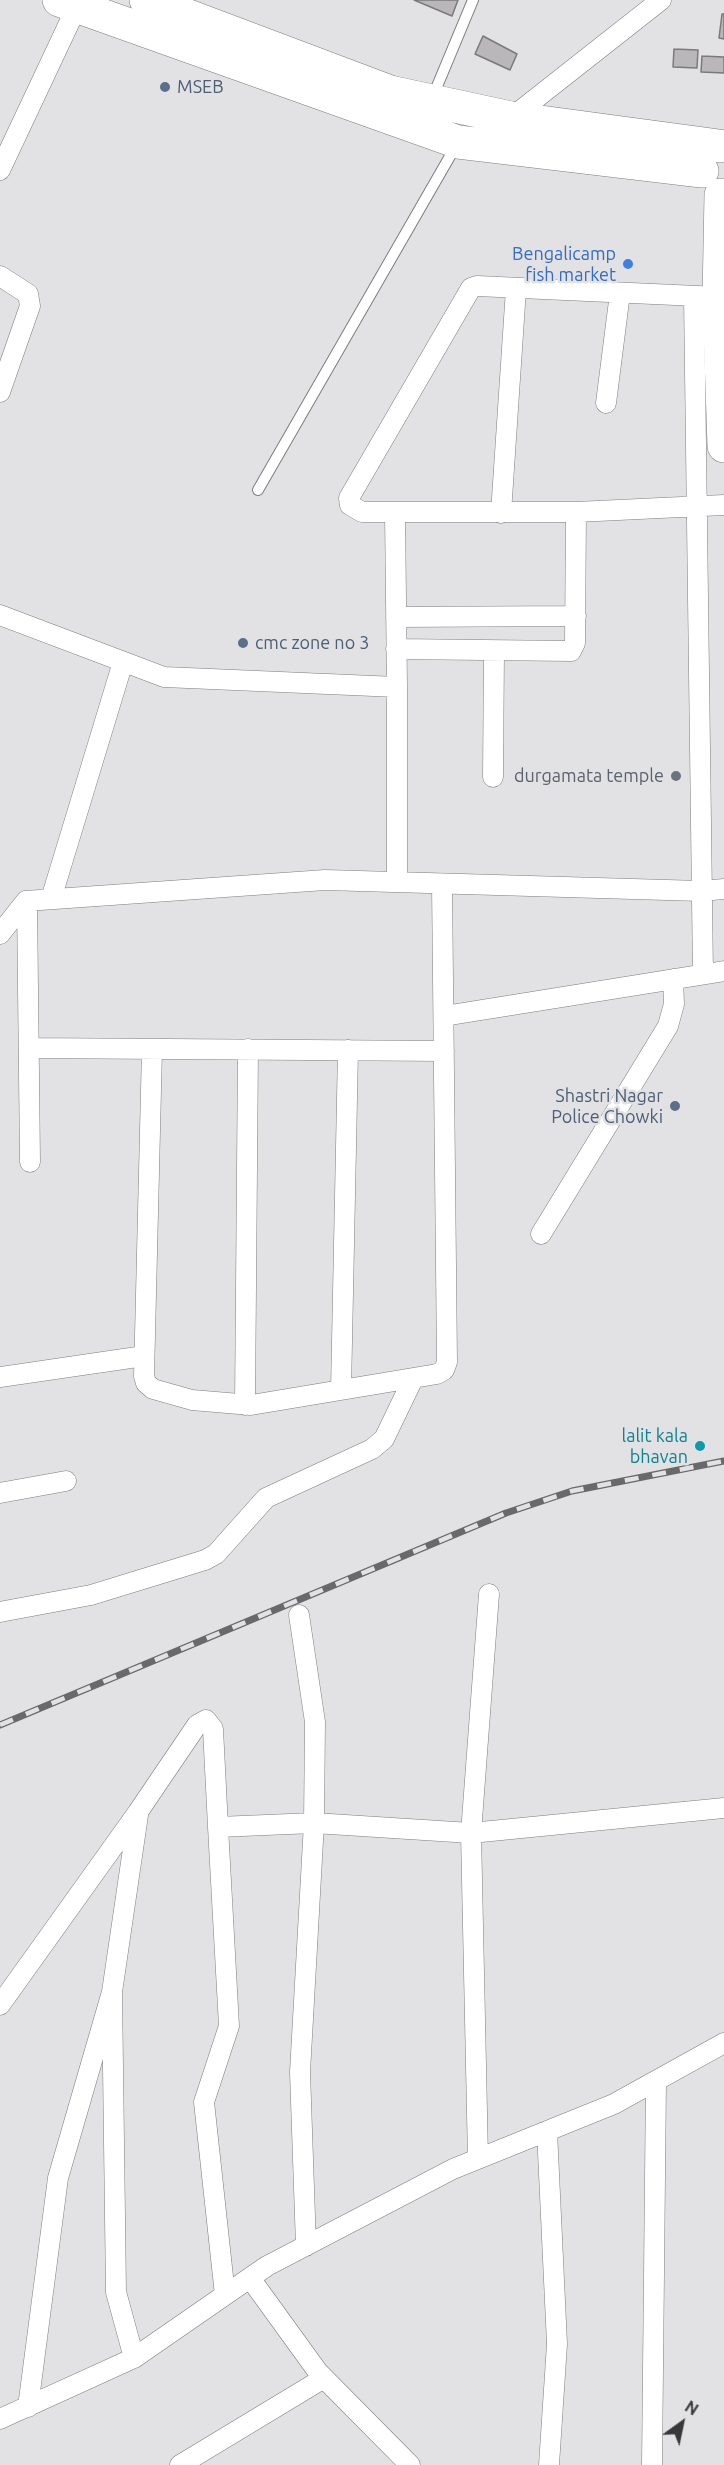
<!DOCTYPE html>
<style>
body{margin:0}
#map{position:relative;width:724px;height:2465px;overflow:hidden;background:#e2e2e5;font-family:Ubuntu,sans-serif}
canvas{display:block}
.north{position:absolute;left:652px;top:2393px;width:60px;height:60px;-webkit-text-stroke:4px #e2e2e5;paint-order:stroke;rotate:33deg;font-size:16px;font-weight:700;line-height:24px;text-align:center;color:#393839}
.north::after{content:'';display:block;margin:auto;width:21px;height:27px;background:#393839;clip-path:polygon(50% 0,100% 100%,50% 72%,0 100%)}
</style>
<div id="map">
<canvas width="724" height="2465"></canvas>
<div class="north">N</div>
</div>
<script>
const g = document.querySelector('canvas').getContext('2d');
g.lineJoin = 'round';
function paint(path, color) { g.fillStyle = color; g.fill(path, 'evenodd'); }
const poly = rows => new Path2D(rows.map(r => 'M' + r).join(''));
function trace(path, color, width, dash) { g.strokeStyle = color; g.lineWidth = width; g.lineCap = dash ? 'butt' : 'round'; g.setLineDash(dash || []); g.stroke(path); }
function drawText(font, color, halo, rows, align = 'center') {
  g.font = font + ' Ubuntu,sans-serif'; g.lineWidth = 5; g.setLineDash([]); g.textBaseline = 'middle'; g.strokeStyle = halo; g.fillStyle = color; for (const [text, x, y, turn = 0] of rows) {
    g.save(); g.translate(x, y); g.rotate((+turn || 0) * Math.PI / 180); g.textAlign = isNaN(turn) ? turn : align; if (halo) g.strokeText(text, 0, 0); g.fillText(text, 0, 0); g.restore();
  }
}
const building = poly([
 [414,0,458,0,452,16,414,0],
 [722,14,724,14,724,39,719,38,722,14],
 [483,36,517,54,510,70,475,54,483,36],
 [674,49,698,50,697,68,673,67,674,49],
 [702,56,724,57,724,73,701,72,702,56]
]);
paint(building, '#b9b7b9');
trace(building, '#7b797a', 1.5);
const service = poly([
 [433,96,473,0],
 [258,490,457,144]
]);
const minor = poly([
 [511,118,661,0],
 [0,170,80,0],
 [0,276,28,294,30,306,0,392],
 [694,296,703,974],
 [719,297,477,286,471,288,349,498,350,505,362,512,576,512,724,505],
 [606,403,620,293],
 [395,512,397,687],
 [501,513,516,289],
 [0,615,164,677,397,687,397,882],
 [396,617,576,616],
 [396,649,571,651,575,643,576,512],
 [493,777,494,651],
 [51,899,123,662],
 [27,901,30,1162],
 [0,934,26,901,325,880,701,891,724,889],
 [444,1016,724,971],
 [29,1048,444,1051],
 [152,1049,144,1376,146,1383,153,1389,192,1400,251,1405,437,1374,444,1370,447,1362,442,884],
 [541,1234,668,1026,674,1004,673,979],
 [0,1377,144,1356],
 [341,1390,348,1050],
 [245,1405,248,1049],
 [0,1493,66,1481],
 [0,1612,91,1595,205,1560,216,1554,266,1498,372,1449,384,1439,413,1379],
 [112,1992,138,1815],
 [0,2005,138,1812,197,1725,206,1720,213,1729,218,1827],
 [547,2131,557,2344,549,2465],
 [478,2159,471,1833,489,1594],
 [306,2246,300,2072,314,1823,471,1833,724,1808],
 [250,2278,318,2372,410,2465],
 [225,2295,204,2102,229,2026,218,1827,314,1823,315,1722,299,1615],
 [28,2407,58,2178,112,1992,116,2292,134,2358],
 [0,2419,134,2358,267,2266,453,2169,614,2104,724,2043],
 [180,2465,324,2378],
 [652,2465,656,2081]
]);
const trunk = poly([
 [59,0,458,142,702,171],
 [146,0,390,92,511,118,719,146],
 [721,195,719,297,724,446]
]);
trace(service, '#7d7d7f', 12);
trace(minor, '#7d7d7f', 21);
trace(trunk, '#7d7d7f', 34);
trace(service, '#fff', 10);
trace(minor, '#fff', 20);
trace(trunk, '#fff', 33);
const rail = poly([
 [0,1725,506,1513,572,1491,724,1461]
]);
trace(rail, '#69686a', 7);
trace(rail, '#e2e2e5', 4.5, [14]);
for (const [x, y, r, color] of [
 [165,87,6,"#5c6f8a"],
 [628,264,6,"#3f7fe0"],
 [243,643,6,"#5c6f8a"],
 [676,776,6,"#6b7280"],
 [675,1106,6,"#5c6f8a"],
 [700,1446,6,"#0f9aa8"]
]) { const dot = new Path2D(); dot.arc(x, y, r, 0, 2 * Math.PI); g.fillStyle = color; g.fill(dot); trace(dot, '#e2e2e5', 2); }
drawText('18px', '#4e5e75', '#e2e2e5', [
 ["MSEB",177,87],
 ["cmc zone no 3",255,643],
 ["Shastri Nagar",663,1096,"right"],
 ["Police Chowki",663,1117,"right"]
], 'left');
drawText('18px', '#366cbe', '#e2e2e5', [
 ["Bengalicamp",616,254],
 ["fish market",616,275]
], 'right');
drawText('18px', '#5b616d', '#e2e2e5', [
 ["durgamata temple",664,776]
], 'right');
drawText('18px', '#0d838f', '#e2e2e5', [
 ["lalit kala",688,1436],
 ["bhavan",688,1457]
], 'right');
</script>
